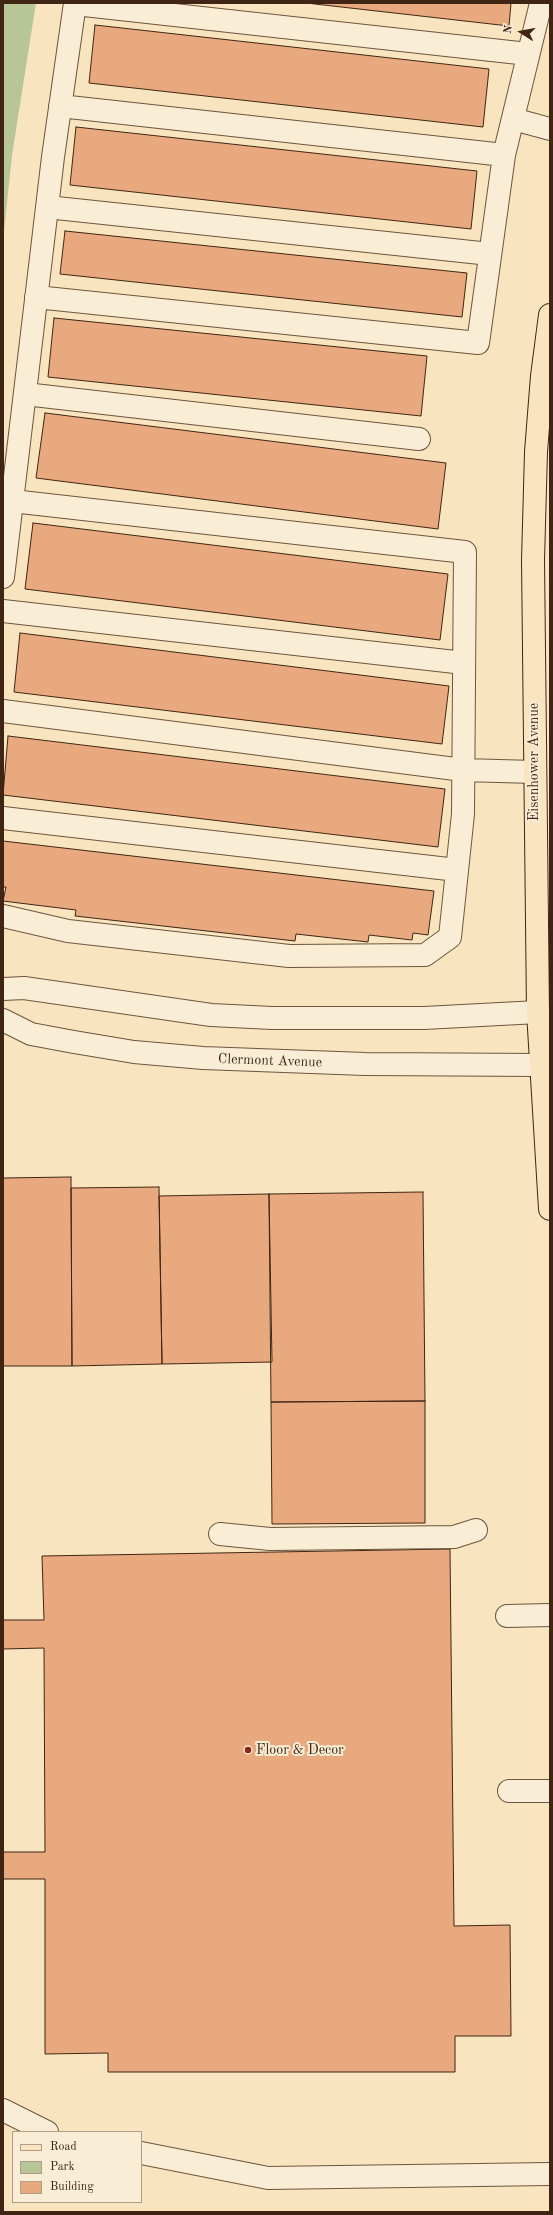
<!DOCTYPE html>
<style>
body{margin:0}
#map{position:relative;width:553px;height:2215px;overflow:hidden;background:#f8e4be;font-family:"Old Standard TT",serif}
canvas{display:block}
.frame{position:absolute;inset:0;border:4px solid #402515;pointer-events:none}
.legend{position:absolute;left:12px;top:2131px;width:130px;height:72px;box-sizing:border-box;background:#faedd5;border:1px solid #b09d88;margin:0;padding:5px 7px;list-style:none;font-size:12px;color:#402515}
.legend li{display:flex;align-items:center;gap:8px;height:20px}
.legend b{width:20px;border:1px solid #b09d88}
.north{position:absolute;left:501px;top:12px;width:40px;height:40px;-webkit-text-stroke:3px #faedd5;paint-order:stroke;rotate:281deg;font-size:11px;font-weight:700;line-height:16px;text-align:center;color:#402515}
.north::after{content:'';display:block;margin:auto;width:14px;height:18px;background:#402515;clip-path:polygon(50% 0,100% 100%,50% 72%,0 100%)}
</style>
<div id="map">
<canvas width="553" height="2215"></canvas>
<div class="frame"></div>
<ul class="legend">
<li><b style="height:5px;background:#f8e4be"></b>Road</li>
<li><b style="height:11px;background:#b8c596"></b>Park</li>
<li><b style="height:11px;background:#e9a97f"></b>Building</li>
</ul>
<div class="north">N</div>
</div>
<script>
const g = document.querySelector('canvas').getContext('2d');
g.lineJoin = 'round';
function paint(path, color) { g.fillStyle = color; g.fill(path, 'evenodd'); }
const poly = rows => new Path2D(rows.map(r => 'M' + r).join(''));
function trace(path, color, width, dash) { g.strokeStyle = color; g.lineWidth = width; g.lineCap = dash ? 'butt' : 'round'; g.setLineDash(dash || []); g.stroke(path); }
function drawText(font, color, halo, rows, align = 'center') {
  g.font = font + ' "Old Standard TT",serif'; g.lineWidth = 4; g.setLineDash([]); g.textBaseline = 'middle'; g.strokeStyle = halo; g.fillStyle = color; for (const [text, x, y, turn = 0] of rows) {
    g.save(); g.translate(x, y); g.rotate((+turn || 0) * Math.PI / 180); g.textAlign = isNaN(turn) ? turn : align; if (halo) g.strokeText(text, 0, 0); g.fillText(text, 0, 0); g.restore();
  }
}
paint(poly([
 [3,3,36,3,12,155,3,241]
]), '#b8c596');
const building = poly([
 [306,3,511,3,509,26,306,3],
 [95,25,489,69,483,127,89,83,95,25],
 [76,127,477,171,471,229,70,185,76,127],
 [65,231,467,273,462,317,60,274,65,231],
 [54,318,427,356,421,416,48,377,54,318],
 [45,413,446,463,438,529,36,478,45,413],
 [33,523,448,574,440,640,25,589,33,523],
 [20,633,449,686,442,744,14,692,20,633],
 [8,736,445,789,438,847,3,795,8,736],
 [3,841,434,891,428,935,413,933,412,940,369,935,368,942,296,934,295,941,75,916,76,910,3,901,6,887,3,887,3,841],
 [71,1177,72,1366,3,1366,3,1178,71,1177],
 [159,1187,162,1364,72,1366,71,1188,159,1187],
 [423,1192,425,1401,271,1402,269,1194,423,1192],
 [269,1194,272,1362,162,1364,159,1196,269,1194],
 [425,1401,425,1523,272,1524,271,1402,425,1401],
 [450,1549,454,1926,510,1925,511,2036,455,2036,455,2072,108,2072,108,2053,45,2054,45,1879,3,1879,3,1852,45,1852,44,1648,3,1649,3,1620,44,1620,42,1556,450,1549]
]);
paint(building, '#e9a97f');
trace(building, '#402515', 1);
const minor = poly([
 [75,4,528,54],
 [60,106,504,155],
 [513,119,550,129],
 [47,207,490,254],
 [36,297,478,343,504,155,541,3],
 [25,394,419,439],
 [3,577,53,157,75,3],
 [3,611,464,663],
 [3,711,463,770,534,772],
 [3,818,457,870],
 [3,916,68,931,289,956,425,955,450,937,463,814,465,552,12,501],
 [3,989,24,988,211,1015,272,1018,424,1018,538,1012],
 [3,1020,31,1034,74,1042,134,1052,203,1058,365,1064,541,1065],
 [220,1534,270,1539,454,1537,476,1530],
 [507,1616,550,1615],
 [509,1791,550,1791],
 [3,2110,47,2132],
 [141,2153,268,2178,550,2174]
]);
const major = poly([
 [550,315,542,376,536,452,533,560,538,1012,550,1209]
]);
trace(minor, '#6e553f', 24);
trace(major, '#402515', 24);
trace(minor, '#faedd5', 22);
trace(major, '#f8e4be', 22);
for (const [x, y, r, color] of [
 [248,1750,4,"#8f2418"]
]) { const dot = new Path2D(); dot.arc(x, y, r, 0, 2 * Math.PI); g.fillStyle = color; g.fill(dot); trace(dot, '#faedd5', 1.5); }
drawText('14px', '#402515', '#faedd5', [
 ["Eisenhower Avenue",534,762,-90],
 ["Clermont Avenue",270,1061,2]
]);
drawText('14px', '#402515', '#faedd5', [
 ["Floor & Decor",256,1750]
], 'left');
</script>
